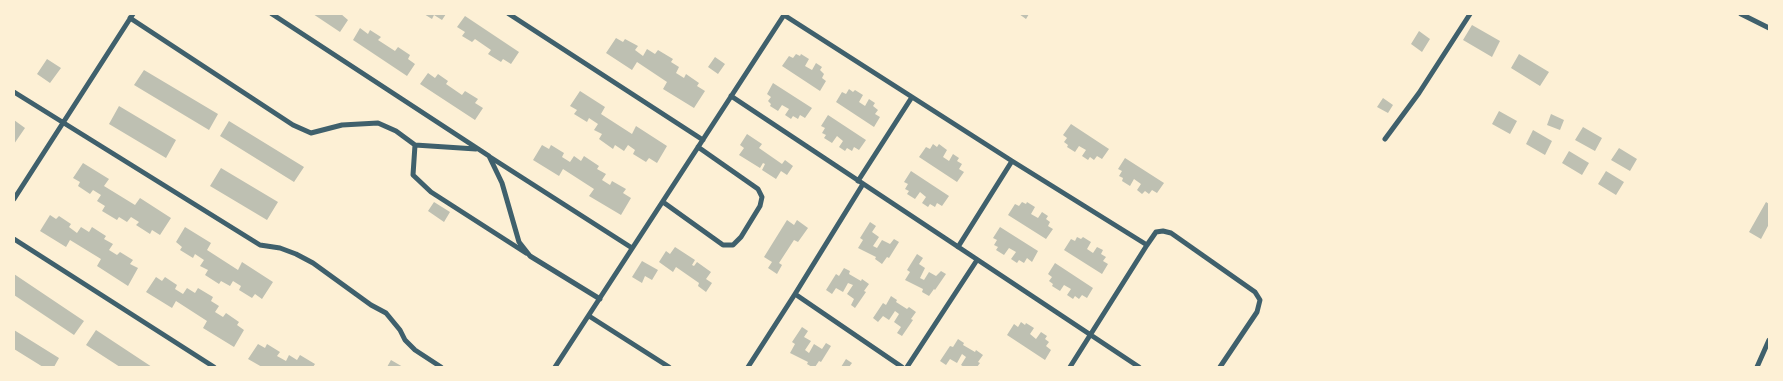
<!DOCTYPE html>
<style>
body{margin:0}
#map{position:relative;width:1783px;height:381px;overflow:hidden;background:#fdf0d5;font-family:"Noto Sans",sans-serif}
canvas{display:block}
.frame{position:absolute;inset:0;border:15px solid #fdf0d5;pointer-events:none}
</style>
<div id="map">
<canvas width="1783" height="381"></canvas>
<div class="frame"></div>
</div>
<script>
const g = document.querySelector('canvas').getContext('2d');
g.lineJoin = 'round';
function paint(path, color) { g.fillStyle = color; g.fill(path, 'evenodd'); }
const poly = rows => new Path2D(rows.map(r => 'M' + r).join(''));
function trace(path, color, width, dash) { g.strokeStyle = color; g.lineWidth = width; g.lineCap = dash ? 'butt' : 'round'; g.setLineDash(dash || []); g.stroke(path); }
paint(poly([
 [313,14,341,14,348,20,340,32],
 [424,14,446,14,442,20,434,15,432,19],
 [1019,14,1029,14,1026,19],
 [465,16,519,52,511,64,503,59,501,62,488,54,491,50,475,39,472,42,462,36,465,32,457,27],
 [1472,25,1500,41,1492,57,1463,40],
 [360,28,368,34,370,30,381,37,378,40,395,51,398,47,410,55,408,59,415,64,407,76,353,40],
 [1419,31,1430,39,1422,52,1411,44],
 [616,38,623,42,625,39,638,46,635,50,643,56,647,49,655,54,658,50,673,59,671,62,679,67,676,73,684,78,686,74,699,83,697,86,705,91,694,108,663,89,667,82,637,62,632,70,606,53],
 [796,54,800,56,801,54,809,59,805,66,812,70,816,63,822,67,820,70,824,74,822,78,826,81,820,91,782,66,789,56,793,58],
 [1519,54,1549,72,1540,86,1511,68],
 [715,57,725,64,718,74,708,67],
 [47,59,61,68,50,83,37,74],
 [144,70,218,114,209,130,134,85],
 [428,73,435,78,438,74,448,81,446,84,462,95,465,91,478,99,475,103,483,108,475,120,420,84],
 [773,83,812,108,805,118,800,115,798,119,793,116,791,119,785,115,789,109,782,105,778,111,770,106,771,104,768,101,771,97,767,94],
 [849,89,853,92,855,90,863,95,859,102,865,106,869,99,875,103,873,106,878,110,875,114,880,117,874,127,836,102,842,92,846,94],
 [580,91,605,107,601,114,632,134,636,126,667,146,657,163,649,158,646,162,633,154,635,150,628,145,624,151,615,145,613,149,599,139,602,134,594,130,598,124,589,118,587,122,574,114,577,110,570,106],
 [1383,98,1393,105,1388,113,1377,107],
 [119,106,176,140,166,158,109,124],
 [1499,111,1517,121,1510,134,1492,124],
 [1551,114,1564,120,1560,130,1547,125],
 [828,115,866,140,859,150,854,147,852,151,847,148,845,151,839,147,843,141,837,136,832,143,824,138,826,135,822,133,825,128,821,126],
 [14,120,25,128,14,144],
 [229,121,304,167,294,182,220,136],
 [1071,124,1109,149,1102,159,1097,156,1094,160,1090,157,1088,160,1082,156,1086,150,1079,146,1075,152,1067,147,1068,145,1064,142,1067,138,1063,135],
 [1583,127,1602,138,1595,151,1575,140],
 [1533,130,1552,141,1545,155,1526,144],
 [747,134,762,144,759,148,782,164,785,160,793,166,787,175,781,171,776,179,762,170,765,164,763,163,760,168,739,155,744,148,740,145],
 [933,144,937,147,939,144,947,150,943,157,949,161,953,154,959,158,957,161,962,164,959,169,964,172,957,182,919,157,926,147,930,149],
 [542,145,549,149,551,145,564,153,562,157,570,162,574,156,581,161,584,156,599,166,597,169,606,174,602,180,610,185,612,181,626,189,623,193,631,198,621,215,589,196,594,189,563,169,559,176,533,160],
 [1619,148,1637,159,1630,171,1611,160],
 [1569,151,1589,163,1582,175,1562,163],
 [1125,158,1164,183,1157,193,1152,190,1149,194,1145,191,1142,194,1137,190,1141,184,1134,179,1130,186,1122,181,1123,178,1119,176,1122,171,1118,169],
 [83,163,109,179,104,186,135,205,140,198,171,218,160,235,152,230,150,234,136,225,139,222,131,217,127,222,119,217,117,220,102,211,105,206,97,201,101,195,93,190,90,194,78,186,80,182,73,178],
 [221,168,278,202,267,220,210,186],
 [911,171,949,196,942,206,937,203,935,207,930,204,928,207,922,203,926,197,920,192,915,199,907,194,909,191,905,189,908,184,904,182],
 [1606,171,1624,182,1616,195,1598,184],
 [434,202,450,212,444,222,428,211],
 [1022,202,1026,204,1027,202,1035,207,1031,214,1038,218,1042,212,1048,216,1046,219,1050,222,1048,226,1053,229,1046,239,1008,215,1015,204,1019,206],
 [1766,202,1769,204,1769,224,1761,239,1749,232],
 [50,215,56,219,59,216,71,224,69,227,77,233,81,227,89,232,92,227,106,236,104,239,113,244,109,250,117,255,120,252,133,260,130,264,138,268,128,286,97,266,101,259,70,240,66,247,40,231],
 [787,220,794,225,797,220,808,228,798,242,794,240,779,263,782,265,777,274,768,268,772,262,764,257],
 [870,222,876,226,872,232,879,237,873,246,877,248,882,240,890,244,894,239,899,242,889,258,887,257,882,264,875,259,876,257,858,248,863,240,860,238],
 [185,227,211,243,207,250,238,270,242,262,273,282,262,299,255,294,252,298,239,290,241,286,233,281,230,286,221,281,219,284,205,275,208,270,200,266,204,260,195,254,193,258,180,250,182,247,176,242],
 [1000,227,1038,251,1032,262,1027,258,1024,263,1019,260,1017,263,1011,259,1016,252,1009,248,1004,255,996,250,998,247,994,245,997,240,993,238],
 [1077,237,1081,239,1083,237,1091,242,1087,249,1093,253,1097,247,1103,250,1101,254,1106,257,1103,261,1108,264,1102,274,1064,250,1071,239,1075,241],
 [675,247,695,260,692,265,694,266,697,262,711,272,706,279,712,283,706,292,698,286,699,283,676,267,673,272,659,262,666,251,670,254],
 [917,254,923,258,919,264,925,268,920,278,924,280,929,272,936,276,941,271,946,274,935,290,934,289,929,296,922,292,923,289,905,280,910,272,907,270],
 [642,261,658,270,652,280,645,276,642,283,632,277],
 [1055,263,1093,288,1087,298,1082,295,1079,299,1075,296,1073,299,1067,295,1071,289,1064,285,1060,291,1052,286,1053,284,1049,281,1052,277,1048,274],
 [844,268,850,271,849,274,861,281,862,279,869,284,864,291,866,292,855,308,851,305,854,299,847,294,853,285,848,283,843,292,836,288,832,294,826,290,836,274,839,276],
 [14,274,84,321,74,335,14,295],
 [156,277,162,281,165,277,177,285,175,289,183,294,187,288,195,293,198,288,213,297,211,301,219,306,215,312,223,317,226,313,239,322,237,325,244,330,234,347,203,328,207,321,176,301,172,308,146,292],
 [891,296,897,300,896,302,907,309,909,307,916,312,911,319,913,320,902,336,897,333,901,327,894,322,899,314,895,311,889,320,883,316,878,322,873,318,883,303,886,305],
 [1021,322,1025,325,1026,323,1034,328,1030,334,1036,339,1041,332,1047,336,1045,339,1049,342,1046,346,1051,350,1045,360,1007,335,1014,324,1018,327],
 [802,327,808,331,804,337,811,341,805,350,809,353,814,344,822,349,826,343,831,346,821,362,819,361,815,367,812,367,807,364,808,362,790,353,795,344,792,342],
 [14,330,59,358,54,367,43,367,14,349],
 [96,330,152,367,120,367,86,345],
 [958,339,964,343,963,345,975,352,976,350,983,355,978,362,980,363,977,367,964,367,961,365,966,357,962,354,957,363,950,359,946,365,940,361,950,346,953,347],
 [258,344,265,348,267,344,280,352,277,356,286,361,289,355,297,360,300,355,315,364,313,367,262,367,248,359],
 [846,359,852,363,849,367,841,367],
 [391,360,403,367,387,367]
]), '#bec0b2');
trace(poly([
 [272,14,489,156,502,183,519,242,530,256,600,299],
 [509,14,703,140],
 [1741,14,1769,28],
 [130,18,293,125,311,133,342,125,378,123,396,131,415,145,476,149],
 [14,92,260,245,280,248,296,254,313,263,371,305,386,313,400,330,405,340,415,350,441,367],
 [731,96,1139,367],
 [1385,139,1419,93,1470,14],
 [415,145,413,175,431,192,526,253],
 [490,157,632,248],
 [858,181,912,97],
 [863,184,795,294,902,367],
 [14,199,133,14],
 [663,202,723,245,733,245,741,237,760,206,762,197,758,189,698,147],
 [14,239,214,367],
 [958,247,1012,161],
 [589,316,669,367],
 [555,367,784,15,1012,161,1147,245,1156,232,1163,231,1171,233,1255,292,1260,300,1257,312,1220,367],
 [748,367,795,294],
 [907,367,977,260],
 [1070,367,1147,245],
 [1757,367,1769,340]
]), '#3f606c', 5);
</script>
